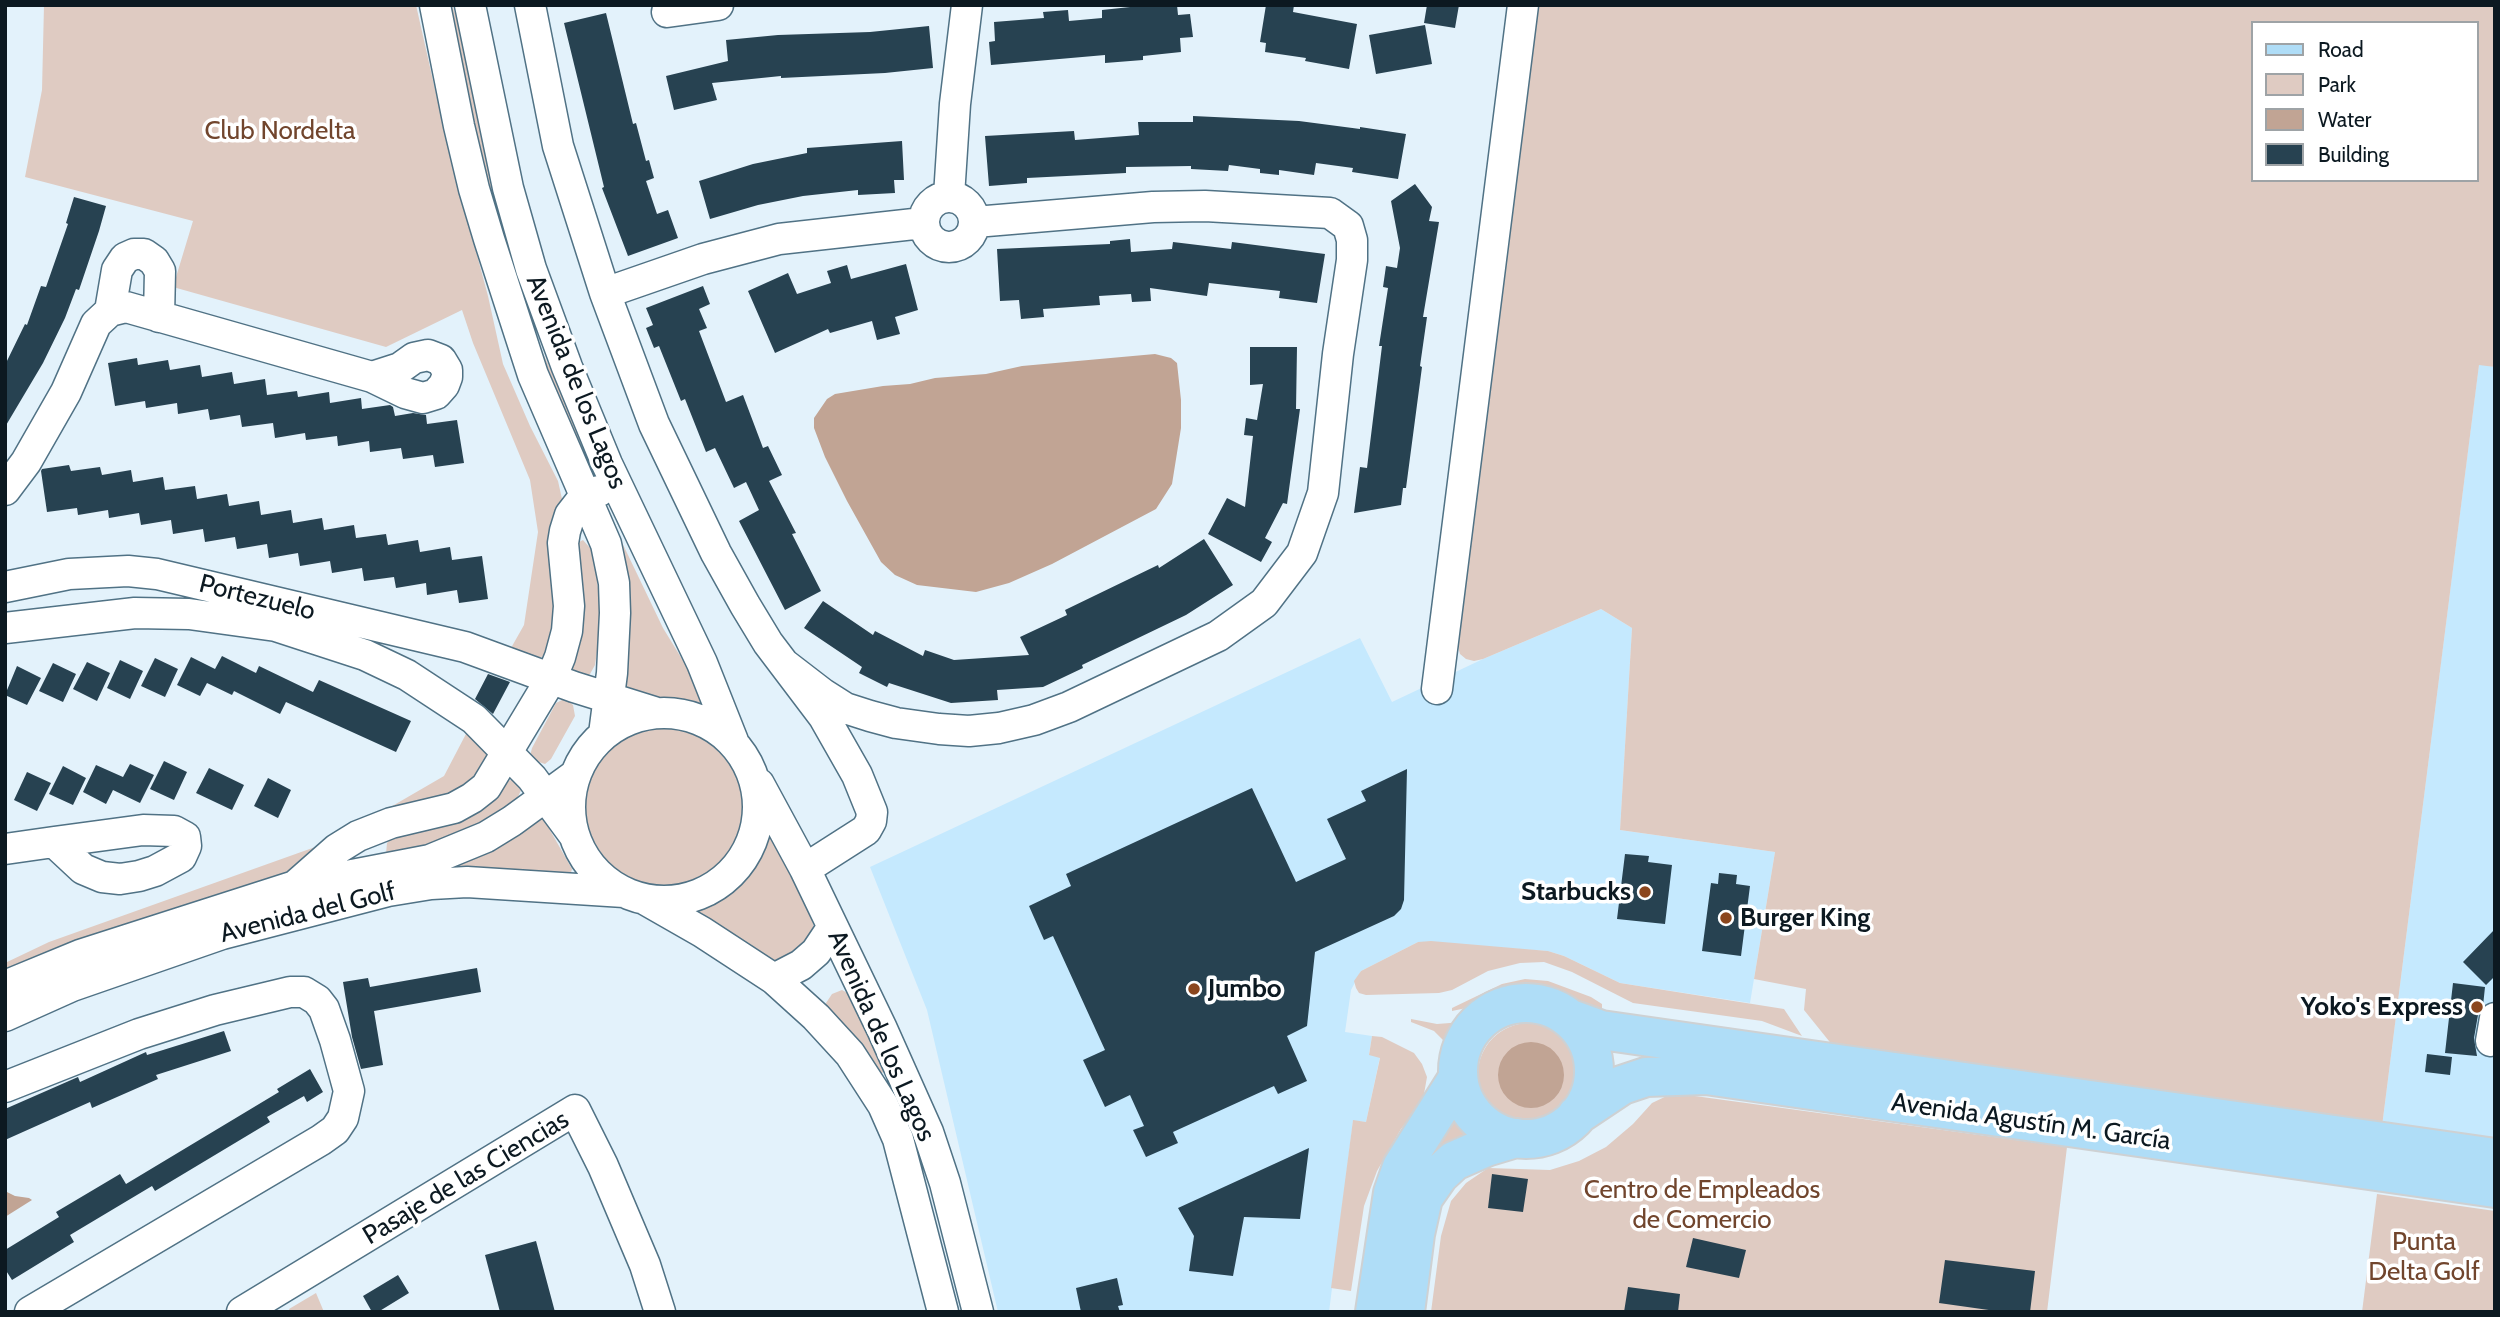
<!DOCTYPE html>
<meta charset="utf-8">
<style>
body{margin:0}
#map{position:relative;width:2500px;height:1317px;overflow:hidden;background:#e3f2fb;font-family:Cabin,sans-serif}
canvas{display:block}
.frame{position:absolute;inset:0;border:7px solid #0c1921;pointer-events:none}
.legend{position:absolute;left:2251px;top:21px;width:228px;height:161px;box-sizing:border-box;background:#fff;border:2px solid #9ea3a6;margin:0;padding:9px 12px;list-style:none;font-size:21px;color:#0c1921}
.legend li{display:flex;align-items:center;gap:14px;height:35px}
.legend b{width:35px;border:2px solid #9ea3a6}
</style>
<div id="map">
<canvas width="2500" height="1317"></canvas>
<div class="frame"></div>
<ul class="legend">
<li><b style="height:9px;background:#afddf7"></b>Road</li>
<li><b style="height:19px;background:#dfcbc2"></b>Park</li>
<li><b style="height:19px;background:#c1a494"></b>Water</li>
<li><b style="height:19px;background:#274251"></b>Building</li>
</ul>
</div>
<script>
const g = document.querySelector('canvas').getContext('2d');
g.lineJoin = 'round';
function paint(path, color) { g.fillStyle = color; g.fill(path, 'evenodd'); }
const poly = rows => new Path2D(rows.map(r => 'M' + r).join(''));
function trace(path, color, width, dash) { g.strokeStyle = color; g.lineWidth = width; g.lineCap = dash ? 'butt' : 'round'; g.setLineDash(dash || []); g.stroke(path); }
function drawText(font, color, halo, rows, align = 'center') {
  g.font = font + ' Cabin,sans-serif'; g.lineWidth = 7; g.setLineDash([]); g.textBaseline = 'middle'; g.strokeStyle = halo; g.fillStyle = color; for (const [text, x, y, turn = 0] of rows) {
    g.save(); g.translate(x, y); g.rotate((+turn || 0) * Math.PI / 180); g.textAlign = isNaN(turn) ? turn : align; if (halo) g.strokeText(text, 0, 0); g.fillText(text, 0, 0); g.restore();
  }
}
paint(poly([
 [2479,364,2495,367,2495,1158,2380,1142],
 [1601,609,1632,628,1620,830,1775,852,1750,1003,1620,983,1564,956,1548,951,1418,942,1361,971,1351,990,1345,1032,1372,1036,1369,1054,1380,1057,1366,1122,1353,1121,1329,1312,998,1312,927,1010,870,867,1360,638,1392,702,1483,659]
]), '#c5e9fe');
paint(poly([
 [44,5,416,5,448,147,488,296,503,364,530,426,558,481,562,499,558,516,564,593,547,656,534,658,524,655,511,648,524,625,538,532,530,480,473,343,462,310,386,347,173,287,193,221,25,177,42,90],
 [441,5,452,5,459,24,494,184,517,273,541,349,600,474,596,485,533,354],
 [1532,5,2495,5,2495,367,2479,365,2380,1142,1833,1046,1804,1010,1806,989,1754,979,1775,852,1620,830,1632,628,1601,609,1483,659,1474,661,1466,659,1460,654,1458,647],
 [2253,23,2477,23,2477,180,2253,180],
 [616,530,663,628,704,695,705,702,699,705,617,693],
 [583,540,591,549,596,569,599,599,599,638,595,665,590,674,584,679,570,671,577,547,579,542],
 [562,700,567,700,573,705,575,716,551,759,545,764,536,761,530,756,532,748,556,703],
 '581 806a83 83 0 1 1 166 0a83 83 0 1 1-166 0Z',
 [467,732,491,755,486,779,301,868,92,938,5,974,5,963,49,942,332,841,444,776],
 [512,780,521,790,518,797,488,822,425,850,386,854,387,843,395,833,505,781],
 [542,816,572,869,570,876,434,871],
 [766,832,772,834,810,910,814,928,797,954,774,962,690,911,691,908,717,896,732,883,748,865,761,836],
 [1431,941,1548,951,1564,956,1620,983,1784,1009,1802,1036,1762,1021,1633,1003,1572,972,1544,962,1520,963,1488,971,1452,990,1439,993,1366,995,1359,993,1356,988,1354,981,1361,971,1418,942],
 [1525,979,1548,981,1591,997,1602,1004,1602,1011,1548,986,1529,984,1504,989,1471,1007,1452,1011,1452,1008,1502,984],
 [842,990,851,995,882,1063,884,1070,881,1075,877,1077,825,1016,826,1003,832,994],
 [1411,1019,1437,1024,1463,1022,1465,1025,1457,1033,1453,1044,1449,1046,1434,1031,1411,1022],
 '1478 1074a51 51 0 1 1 102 0a51 51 0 1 1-102 0Z',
 [1372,1036,1382,1037,1414,1053,1422,1064,1427,1077,1424,1094,1415,1112,1401,1129,1377,1171,1364,1206,1351,1291,1331,1288,1353,1120,1366,1122,1380,1058,1369,1055],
 [1673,1093,2067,1147,2047,1312,1431,1312,1441,1236,1451,1201,1466,1183,1488,1168,1550,1170,1579,1161,1606,1147,1633,1124,1652,1103],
 [1453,1109,1472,1137,1393,1235],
 [2377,1194,2495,1211,2495,1312,2362,1312],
 [316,1293,324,1312,290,1312,289,1309]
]), '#dfcbc2');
paint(poly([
 [1155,354,1171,358,1177,363,1181,400,1181,428,1172,484,1156,509,1052,564,1009,583,976,592,917,585,895,575,881,562,847,501,825,457,814,428,814,418,827,399,835,394,883,386,910,384,935,378,986,374,1022,366],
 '1498 1075a33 33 0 1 1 66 0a33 33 0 1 1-66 0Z',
 [5,1191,15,1196,29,1198,32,1200,5,1217]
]), '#c1a494');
paint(poly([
 [1149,5,1177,5,1178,15,1190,14,1193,37,1180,38,1181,52,1143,56,1143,60,1105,63,1105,55,991,65,989,42,995,41,994,22,1044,18,1043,12,1068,10,1069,21,1102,18,1102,10],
 [1266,5,1294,5,1293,12,1357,24,1349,69,1305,61,1306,58,1265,52,1266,43,1260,42],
 [1427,5,1459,5,1455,28,1424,23],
 [606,13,633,124,636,123,646,161,649,160,654,178,646,181,657,214,668,210,678,238,628,256,602,188,604,187,564,23],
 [1425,25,1432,64,1376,74,1369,35],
 [929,26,933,68,885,73,781,78,781,76,712,83,717,100,674,110,666,76,728,61,726,40,778,35,870,32],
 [1193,116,1299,121,1360,129,1360,127,1406,134,1398,179,1352,172,1353,168,1316,163,1314,175,1279,170,1279,175,1260,173,1260,169,1229,165,1228,171,1191,169,1191,166,1126,167,1126,173,1027,178,1027,183,989,186,985,136,1074,131,1075,140,1139,135,1138,122,1193,122],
 [902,141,904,180,894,180,895,193,858,195,858,190,803,196,758,205,710,219,699,181,753,164,807,153,807,148],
 [1415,184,1432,207,1429,221,1439,222,1423,317,1427,317,1420,366,1422,367,1406,488,1403,488,1401,505,1354,513,1360,467,1367,468,1382,346,1379,346,1388,288,1383,287,1386,266,1397,268,1400,248,1391,201],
 [74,197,106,206,99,231,79,290,76,289,65,318,43,363,5,427,5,365,25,324,27,325,41,286,46,287,68,224,66,223],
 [1130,239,1131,252,1172,249,1173,242,1231,249,1232,242,1325,254,1317,303,1279,298,1280,291,1209,283,1207,296,1150,288,1151,301,1132,302,1131,294,1099,296,1100,305,1043,309,1044,317,1021,319,1019,300,1000,301,997,249,1110,244,1110,241],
 [906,264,918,310,895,317,900,334,877,340,872,321,830,333,828,329,775,353,748,291,788,273,797,294,831,283,827,271,847,265,851,279],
 [703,286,710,304,699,309,707,328,699,331,726,402,743,395,763,448,768,446,782,475,769,481,796,533,792,534,821,591,785,610,739,521,759,510,746,482,734,488,715,448,706,452,685,399,681,401,659,346,654,348,646,328,653,325,646,308],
 [1250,347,1297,347,1296,409,1300,409,1287,504,1283,503,1265,538,1272,542,1261,562,1208,534,1227,498,1245,507,1253,436,1244,435,1246,418,1257,420,1263,384,1250,385],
 [137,358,138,365,168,360,170,370,200,365,202,377,232,372,234,384,265,379,267,395,297,391,298,397,329,392,330,403,361,398,362,409,390,405,393,407,395,416,413,413,426,415,427,424,457,420,464,463,435,467,433,455,403,459,401,448,370,452,369,441,338,446,337,436,306,440,305,433,275,438,273,423,242,427,240,415,210,420,208,409,178,414,177,403,146,408,145,401,115,406,108,363],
 [69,465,71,471,100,467,102,475,131,470,133,482,163,477,165,490,195,486,197,499,227,494,229,506,259,501,261,515,291,510,293,523,322,518,324,530,354,525,356,538,386,534,388,545,418,540,420,552,450,547,452,560,482,556,488,599,459,603,457,590,427,595,426,583,396,588,394,577,364,581,362,568,332,573,330,561,300,566,298,553,269,558,267,544,237,549,235,537,205,542,203,529,173,534,171,520,141,525,139,513,109,518,108,510,78,515,77,508,47,512,41,471,42,469],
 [1204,539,1233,585,1186,615,1082,665,1083,668,1043,687,997,690,998,700,951,703,889,683,887,687,859,673,862,667,804,628,823,601,873,635,875,631,923,656,925,650,954,660,1029,655,1020,637,1067,615,1065,610,1158,565,1159,568],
 [222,656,256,673,259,666,313,692,319,680,411,721,396,752,286,702,280,714,234,691,232,695,207,683,200,696,177,685,191,657,215,669],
 [155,658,178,669,165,697,141,686],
 [120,660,143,671,130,699,107,688],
 [87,662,110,673,97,701,73,689],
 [53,663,76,674,63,702,39,691],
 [17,666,41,678,27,705,5,695],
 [488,674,510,682,493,714,475,699],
 [164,761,187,772,174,800,150,789],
 [130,764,154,775,140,803,113,790,106,804,83,792,96,765,123,777],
 [63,766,86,778,73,805,49,794],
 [209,768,244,785,232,810,196,793],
 [1407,769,1404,900,1401,909,1394,916,1315,952,1307,1026,1287,1036,1307,1081,1278,1094,1274,1086,1173,1132,1178,1143,1146,1157,1133,1130,1144,1126,1130,1095,1105,1107,1083,1060,1105,1050,1053,936,1044,940,1029,906,1071,886,1066,874,1252,788,1296,882,1346,859,1327,819,1366,801,1361,791],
 [27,772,51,783,37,811,14,800],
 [268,778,291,790,278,818,254,806],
 [1625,854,1649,856,1648,862,1672,865,1665,924,1617,919],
 [1719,873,1737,875,1736,884,1750,886,1741,956,1702,951,1711,883,1718,884],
 [2495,929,2495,976,2486,985,2463,962],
 [477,968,481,992,374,1011,383,1065,361,1069,352,1037,343,982,368,978,370,987],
 [2453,983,2485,987,2483,1006,2478,1015,2474,1038,2477,1056,2445,1053],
 [224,1031,231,1051,156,1075,158,1079,92,1108,90,1102,5,1140,5,1109,78,1077,80,1082,146,1052,147,1055],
 [2427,1054,2452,1057,2450,1075,2425,1072],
 [310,1069,323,1092,307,1102,304,1096,267,1117,270,1122,155,1191,152,1186,70,1235,74,1242,12,1280,5,1269,5,1250,59,1217,56,1212,120,1174,126,1184,279,1092,277,1089],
 [1309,1148,1300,1219,1244,1217,1233,1276,1189,1271,1194,1236,1178,1208],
 [1492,1174,1528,1179,1523,1212,1488,1208],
 [1693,1238,1746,1250,1739,1278,1686,1267],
 [536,1241,555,1312,500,1312,485,1255],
 [1945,1260,2035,1271,2030,1312,2003,1312,1939,1303],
 [398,1275,409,1293,378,1312,372,1312,363,1296],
 [1117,1278,1123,1305,1118,1306,1120,1312,1081,1312,1076,1288],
 [1628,1287,1680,1294,1678,1312,1624,1312]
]), '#274251');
const minor = poly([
 [435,5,459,126,474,189,489,239,533,375,606,544,614,583,615,613,612,673,604,734],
 [470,5,508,188,531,269,567,367,607,464,702,663,733,741],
 [530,5,558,146,605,293,654,424,716,553,745,605,768,643,824,717,857,775,872,812,871,821,866,830,805,869],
 [667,12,718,5],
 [949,196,955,104,967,5],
 '924 222a25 25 0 1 1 50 0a25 25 0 1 1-50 0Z',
 [605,293,703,259,779,239,923,223],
 [110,311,117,270,125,258,134,254,144,254,154,261,160,271,159,317],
 [5,490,26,462,66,392,96,324,110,311,126,307,372,377,405,393,423,398,436,394,444,385,447,377,447,370,441,360,428,355,414,358,400,368,372,377],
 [5,587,69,574,128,571,157,574,465,647,574,687,654,712],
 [5,628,135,613,189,614,276,626,365,655,407,675,474,719,532,778,574,835],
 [784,664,823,694,845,708,870,716,896,723,939,729,969,731,999,728,1034,720,1069,707,1218,636,1264,603,1302,553,1323,493,1338,354,1352,260,1352,240,1348,226,1330,213,1205,206,1153,207,975,222],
 [1437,689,1523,5],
 '570 807a94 94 0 1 1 188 0a94 94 0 1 1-188 0Z',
 [759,784,805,869,882,1029,928,1132,945,1183,978,1312],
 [5,849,54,842,143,830,174,831,185,837,186,846,181,857,155,871,139,876,120,879,102,877,83,869,54,842],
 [295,886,337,849,358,836,391,823,454,808,472,798,486,787,551,679,560,657,567,631,569,606,563,543,565,531,570,515,584,497,599,491],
 [646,900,702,932,774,979,816,1017,850,1054,883,1105,898,1139,943,1312],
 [774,979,801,965,816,952,832,928],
 [5,986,80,955,295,886,430,860,486,837,512,821,575,775],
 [5,1016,72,986,222,934,388,891,431,884,467,882,624,892],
 [2491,1041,2495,1018],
 [5,1087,139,1034,215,1010,290,992,304,992,317,1000,324,1009,335,1040,349,1091,343,1118,335,1130,321,1140,30,1312],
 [242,1312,575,1110,603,1166,645,1265,660,1312]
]);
const major = poly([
 '1458 1071a68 68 0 1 1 136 0a68 68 0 1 1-136 0Z',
 [1571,1019,1601,1030,2495,1158],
 [1577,1115,1622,1085,1646,1077,1706,1075,2495,1188],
 [1375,1312,1393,1193,1402,1167,1458,1078],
 [1405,1312,1415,1234,1423,1198,1439,1175,1454,1161,1486,1147,1516,1138]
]);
trace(minor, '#507285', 33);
trace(major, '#ced1d3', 42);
trace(minor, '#fff', 30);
trace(major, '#afddf7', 38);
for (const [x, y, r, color] of [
 [1645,892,7,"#8b461d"],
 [1726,918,7,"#8b461d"],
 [1194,989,7,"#8b461d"],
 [2477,1007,7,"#8b461d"]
]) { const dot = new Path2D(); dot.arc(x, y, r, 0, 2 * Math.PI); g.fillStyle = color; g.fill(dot); trace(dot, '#fff', 2.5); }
drawText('26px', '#71452d', '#fff', [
 ["Club Nordelta",280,131],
 ["Centro de Empleados",1702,1190],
 ["de Comercio",1702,1220],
 ["Punta",2424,1242],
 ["Delta Golf",2424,1272]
]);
drawText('26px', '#0c1921', '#fff', [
 ["Avenida de los Lagos",576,382,68],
 ["Portezuelo",257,598,14],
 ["Avenida del Golf",308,913,-14],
 ["Avenida de los Lagos",881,1036,66],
 ["Avenida Agustín M. García",2031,1122,8],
 ["Pasaje de las Ciencias",466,1178,-31]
]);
drawText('bold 26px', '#0c1921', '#fff', [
 ["Starbucks",1631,892],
 ["Burger King",1740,918,"left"],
 ["Jumbo",1208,989,"left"],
 ["Yoko's Express",2463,1007]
], 'right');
</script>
